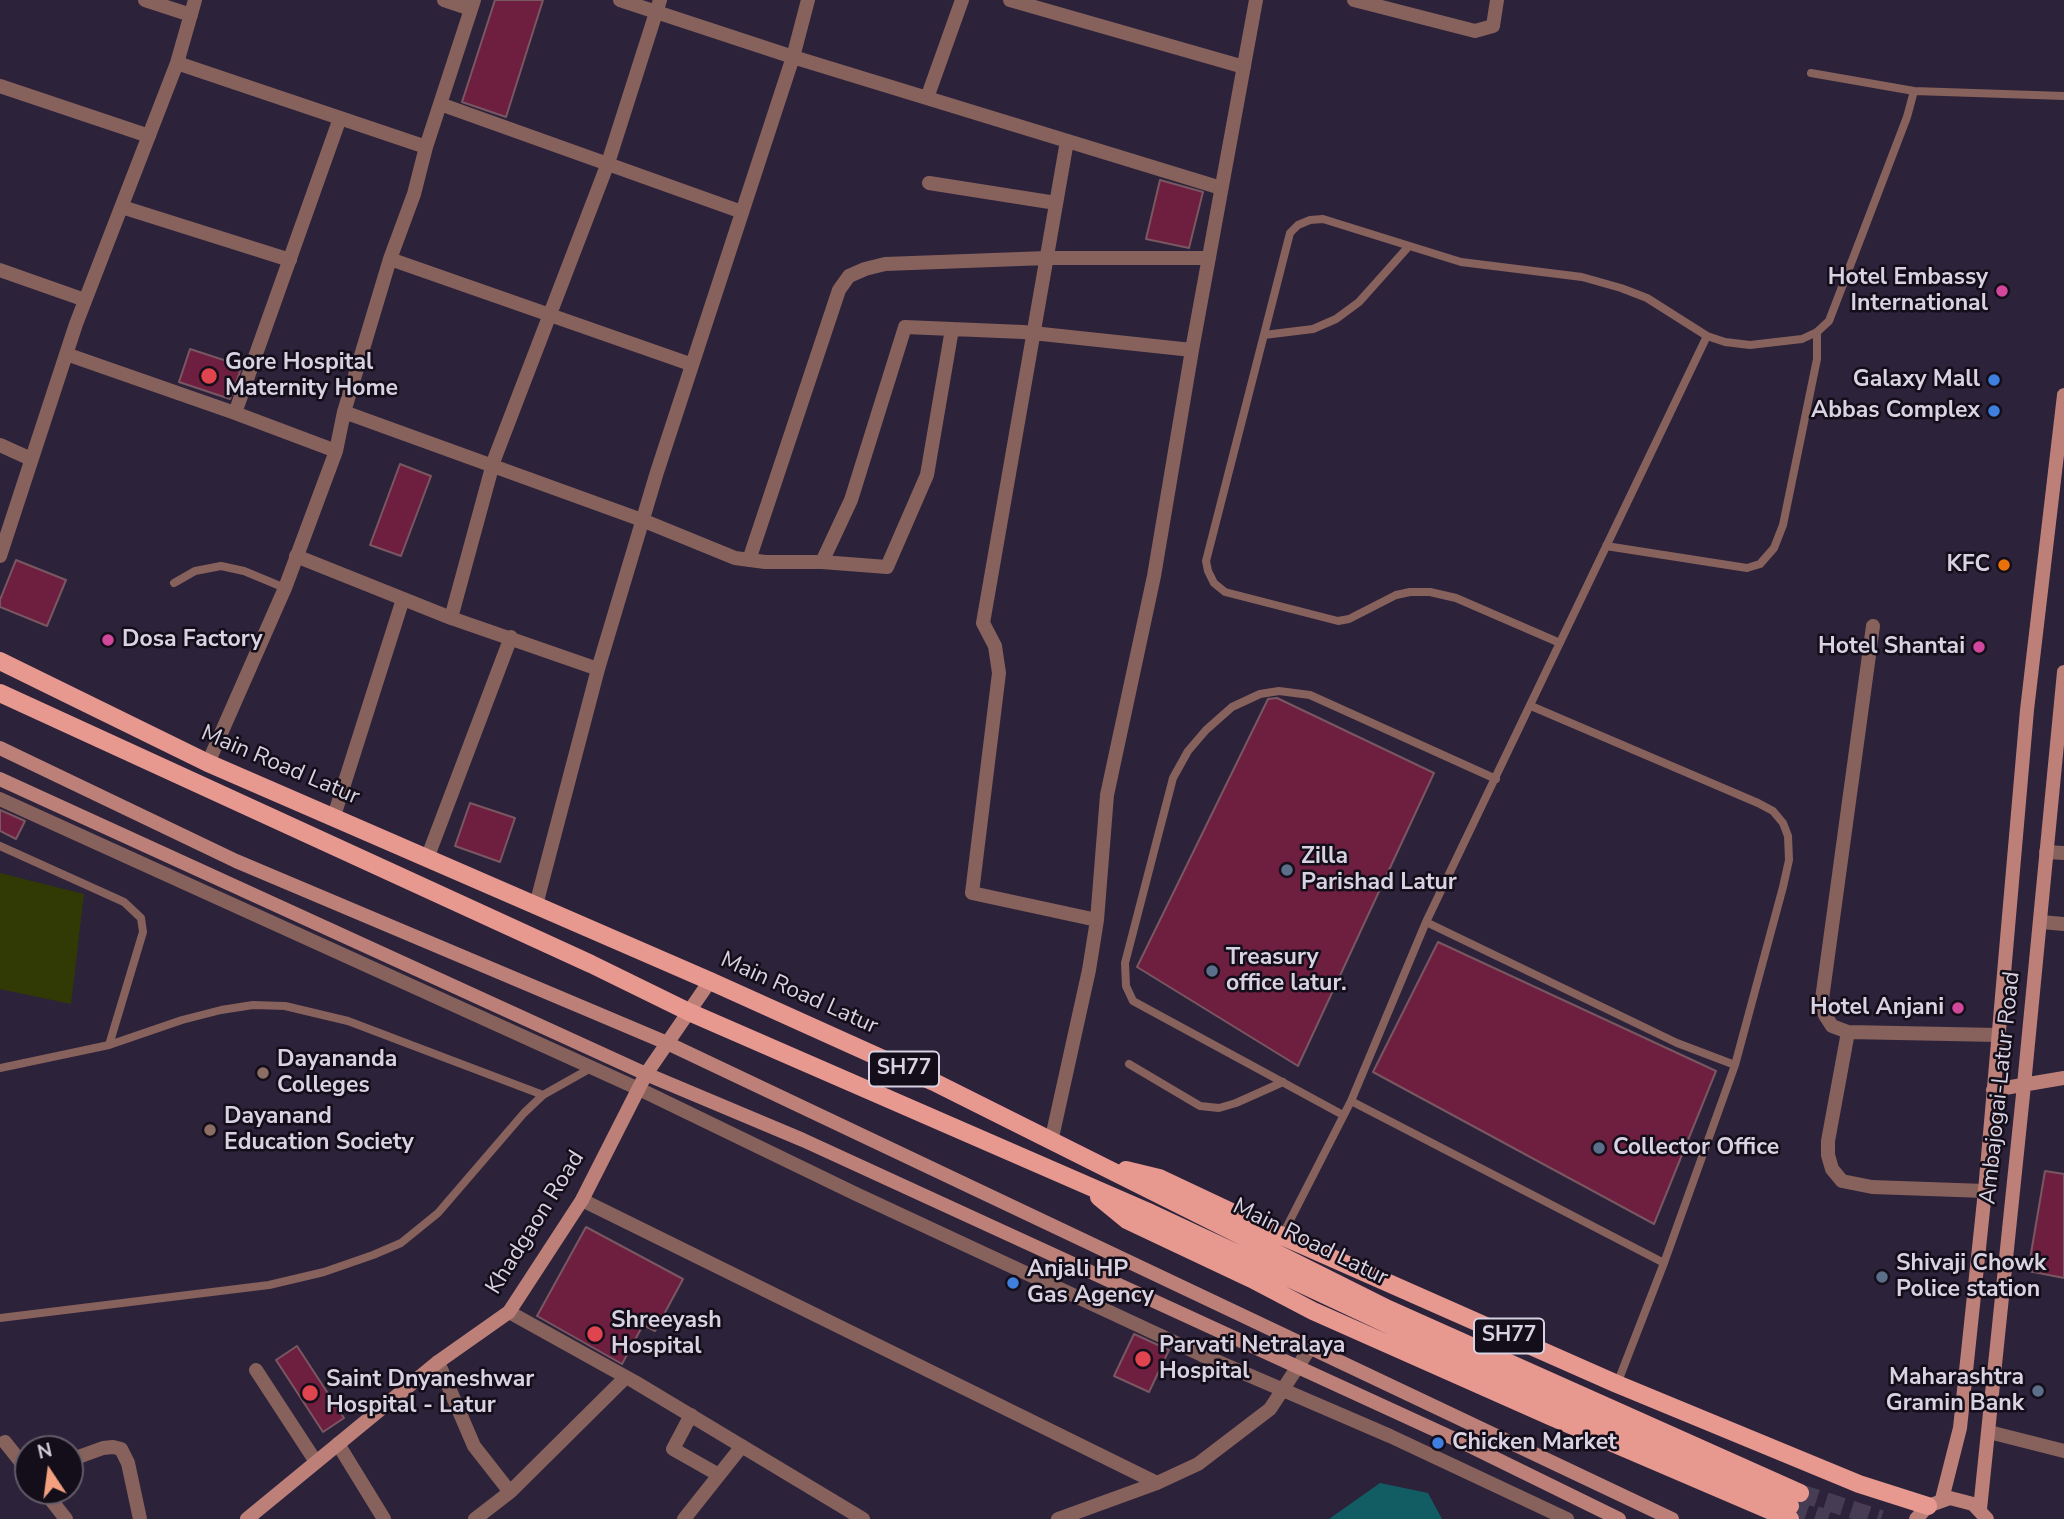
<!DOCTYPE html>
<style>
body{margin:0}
#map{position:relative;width:2064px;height:1519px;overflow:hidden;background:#2c223a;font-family:"Nunito Sans",sans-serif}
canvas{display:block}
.north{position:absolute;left:14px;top:1435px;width:70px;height:70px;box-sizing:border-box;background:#130e19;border:2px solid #625c69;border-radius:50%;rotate:347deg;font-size:19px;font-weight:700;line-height:28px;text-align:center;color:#d8d2e2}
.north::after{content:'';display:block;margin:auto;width:24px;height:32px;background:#f2a07f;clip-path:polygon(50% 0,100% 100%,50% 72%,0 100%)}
</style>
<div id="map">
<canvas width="2064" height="1519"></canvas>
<div class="north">N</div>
</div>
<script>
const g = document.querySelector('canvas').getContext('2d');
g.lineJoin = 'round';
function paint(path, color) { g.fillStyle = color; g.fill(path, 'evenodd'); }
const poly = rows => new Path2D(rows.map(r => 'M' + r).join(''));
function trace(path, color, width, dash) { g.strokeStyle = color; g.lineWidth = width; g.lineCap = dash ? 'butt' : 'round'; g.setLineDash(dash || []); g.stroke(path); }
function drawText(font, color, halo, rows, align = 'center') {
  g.font = font + ' "Nunito Sans",sans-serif'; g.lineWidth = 5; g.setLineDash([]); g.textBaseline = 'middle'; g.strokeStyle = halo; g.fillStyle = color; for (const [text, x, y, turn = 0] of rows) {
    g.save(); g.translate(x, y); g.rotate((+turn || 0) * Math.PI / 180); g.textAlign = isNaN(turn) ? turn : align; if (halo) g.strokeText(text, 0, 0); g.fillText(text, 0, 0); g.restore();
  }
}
paint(poly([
 [0,873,84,894,71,1004,0,989]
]), '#313a05');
paint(poly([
 [1380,1483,1428,1493,1442,1519,1329,1519]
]), '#125c64');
const building = poly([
 [495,0,543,0,506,117,462,102,495,0],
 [1160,180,1203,192,1189,248,1146,239,1160,180],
 [190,349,242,366,230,399,179,382,190,349],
 [400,464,431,476,401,556,370,545,400,464],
 [16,560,66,580,47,626,0,607,0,600,16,560],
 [1277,698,1434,773,1298,1066,1137,967,1268,699,1277,698],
 [470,803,515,818,500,862,455,846,470,803],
 [0,810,25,821,16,839,0,831,0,810],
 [1438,942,1716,1071,1654,1224,1373,1072,1438,942],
 [2045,1171,2064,1174,2064,1278,2028,1271,2045,1171],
 [586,1227,683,1279,655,1331,643,1325,622,1364,537,1316,586,1227],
 [1134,1334,1169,1350,1149,1392,1114,1376,1134,1334],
 [297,1346,344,1418,323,1432,276,1360,297,1346]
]);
paint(building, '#6e1f3f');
trace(building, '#795761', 2);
trace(poly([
 [1800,1493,1881,1519],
 [1790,1506,1828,1519]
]), '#463c53', 18, [18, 9]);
trace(poly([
 [1811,73,1914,91,2064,96],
 [1264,335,1313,329,1336,319,1359,302,1409,246],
 [1606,546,1747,568,1760,564,1774,548,1783,525,1817,359,1817,332],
 [174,583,195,571,221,566,244,571,285,588],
 [1560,643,1456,598,1430,592,1410,592,1396,595,1349,619,1338,621,1225,592,1214,583,1208,571,1206,561,1290,233,1298,225,1310,220,1323,219,1461,262,1582,277,1621,288,1647,298,1707,336,1725,342,1750,345,1802,339,1817,332,1829,321,1907,117,1914,91],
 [1531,706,1758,803,1773,811,1783,823,1788,836,1789,860,1783,887,1735,1065,1664,1263,1617,1384],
 [0,846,124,902,141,918,143,932,109,1045],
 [1426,922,1677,1043,1735,1065],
 [1129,1064,1200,1106,1219,1108,1236,1103,1283,1082],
 [0,1068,109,1045,182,1020,221,1010,253,1005,285,1006,348,1021,543,1095],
 [1351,1101,1664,1263],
 [1343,1115,1133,1001,1126,986,1125,963,1173,778,1188,751,1206,730,1232,707,1260,694,1279,691,1310,695,1496,779],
 [1282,1236,1351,1101,1426,922,1707,336],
 [0,1318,269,1285,324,1272,373,1255,401,1243,438,1213,524,1113,543,1095,591,1068]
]), '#87615c', 8);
trace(poly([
 [145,0,191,15],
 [444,0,471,9],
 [620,0,793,57,1221,188],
 [1010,0,1244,67],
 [1354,0,1475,31,1493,26,1497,0],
 [177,63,426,147],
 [0,86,149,136],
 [927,98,962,0],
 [440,104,742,212],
 [1067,141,983,623,995,646,999,673,972,893,1097,920],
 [929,183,1056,203],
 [122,207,290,260],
 [390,259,690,364],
 [0,270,85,300],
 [66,354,235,413,336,451],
 [344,412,642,520,735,558,765,562,822,562,851,500,905,327,1023,332,1192,350],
 [235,413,340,118],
 [0,445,31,459],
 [0,556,76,324,177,63,195,0],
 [296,556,451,618,598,669],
 [749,560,839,290,849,276,865,269,885,264,1047,258,1209,258],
 [822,562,887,567,927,475,952,329],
 [451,618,494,460,608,163,660,0],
 [1873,626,1822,999,1825,1015,1832,1026,1848,1032,1998,1035],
 [208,763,285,588,336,451,344,412,390,259,414,194,426,147,474,0],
 [0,799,639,1089,856,1194,1202,1355,1390,1436,1567,1519],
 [334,816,403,599],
 [2046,852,2064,853],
 [428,856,511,637],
 [536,905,598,669,657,472,793,57,808,0],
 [2041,922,2064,924],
 [1848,1032,1828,1141,1828,1155,1832,1169,1842,1181,1872,1187,1985,1191],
 [1051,1142,1089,970,1097,920,1107,795,1154,576,1192,350,1256,0],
 [582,1200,1157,1483],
 [509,1312,635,1382,863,1519],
 [438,1362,474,1446,510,1492],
 [256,1370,316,1462],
 [691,1415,673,1449,719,1475],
 [1989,1432,2064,1451],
 [5,1442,28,1471],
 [338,1444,384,1519],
 [70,1460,103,1448,113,1447,121,1449,128,1463,140,1519],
 [44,1491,66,1519],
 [475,1519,510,1492,626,1377],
 [684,1519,742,1446],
 [1058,1519,1157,1483,1198,1464,1270,1409,1310,1348]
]), '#87615c', 14);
trace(poly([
 [0,748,236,861,667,1043,1672,1519],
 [0,779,646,1074,803,1140,1470,1446,1619,1519],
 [1993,1090,2064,1078],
 [1942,1499,1960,1428,1985,1191,2027,710,2064,395],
 [1980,1509,2024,1085,2064,672],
 [247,1519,438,1362,509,1312,582,1200,646,1074,710,981],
 [1916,1519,1928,1506,1950,1498,1973,1504,1987,1519]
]), '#bd8078', 14);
trace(poly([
 [0,661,208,763,710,981,934,1082,1388,1309,1800,1493],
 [0,693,591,964,689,1012,1146,1211,1558,1404,1790,1506],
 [1126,1170,1159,1178,1282,1236,1617,1384,1859,1484,1928,1506],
 [1099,1197,1127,1220,1252,1279,1313,1311,1552,1417,1790,1519]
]), '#e7988f', 18);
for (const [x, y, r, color] of [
 [2002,291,7,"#d1479c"],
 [209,376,9,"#e0444e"],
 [1994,380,7,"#3f7fe0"],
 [1994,411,7,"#3f7fe0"],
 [2004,565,7,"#e8710a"],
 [108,640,7,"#d1479c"],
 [1979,647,7,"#d1479c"],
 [1287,870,7,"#5c6f8a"],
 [1212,971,7,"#5c6f8a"],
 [1958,1008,7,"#d1479c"],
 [263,1073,7,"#8d6e63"],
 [210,1130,7,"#8d6e63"],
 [1599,1148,7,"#5c6f8a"],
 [1882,1277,7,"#5c6f8a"],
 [1013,1283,7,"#3f7fe0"],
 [595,1334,9,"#e0444e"],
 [1143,1359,9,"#e0444e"],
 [2038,1391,7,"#5c6f8a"],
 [310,1393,9,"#e0444e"],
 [1438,1443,7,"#3f7fe0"]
]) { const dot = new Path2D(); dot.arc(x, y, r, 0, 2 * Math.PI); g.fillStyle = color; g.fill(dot); trace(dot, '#130e19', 2.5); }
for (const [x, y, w] of [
 [904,1069,70],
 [1509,1336,70]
]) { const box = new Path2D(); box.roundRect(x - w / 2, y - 17.5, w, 35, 5); g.fillStyle = '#130e19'; g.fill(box); trace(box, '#d8d2e2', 2); }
drawText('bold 21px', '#d8d2e2', null, [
 ["SH77",904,1069],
 ["SH77",1509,1336]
]);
drawText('bold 23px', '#d8d2e2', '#130e19', [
 ["Hotel Embassy",1988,278,"right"],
 ["International",1988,304,"right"],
 ["Gore Hospital",225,363],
 ["Maternity Home",225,389],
 ["Galaxy Mall",1980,380,"right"],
 ["Abbas Complex",1980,411,"right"],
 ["KFC",1990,565,"right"],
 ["Dosa Factory",122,640],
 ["Hotel Shantai",1965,647,"right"],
 ["Zilla",1301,857],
 ["Parishad Latur",1301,883],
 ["Treasury",1226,958],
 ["office latur.",1226,984],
 ["Hotel Anjani",1944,1008,"right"],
 ["Dayananda",277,1060],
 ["Colleges",277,1086],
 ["Dayanand",224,1117],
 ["Education Society",224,1143],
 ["Collector Office",1613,1148],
 ["Shivaji Chowk",1896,1264],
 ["Police station",1896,1290],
 ["Anjali HP",1027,1270],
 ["Gas Agency",1027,1296],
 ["Shreeyash",611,1321],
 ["Hospital",611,1347],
 ["Parvati Netralaya",1159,1346],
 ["Hospital",1159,1372],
 ["Maharashtra",2024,1378,"right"],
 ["Gramin Bank",2024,1404,"right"],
 ["Saint Dnyaneshwar",326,1380],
 ["Hospital - Latur",326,1406],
 ["Chicken Market",1452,1443]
], 'left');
drawText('23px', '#d8d2e2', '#130e19', [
 ["Main Road Latur",280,766,23],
 ["Main Road Latur",799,994,24],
 ["Ambajogai-Latur Road",2001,1088,-84],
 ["Khadgaon Road",536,1223,-58],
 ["Main Road Latur",1310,1243,26]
]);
</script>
